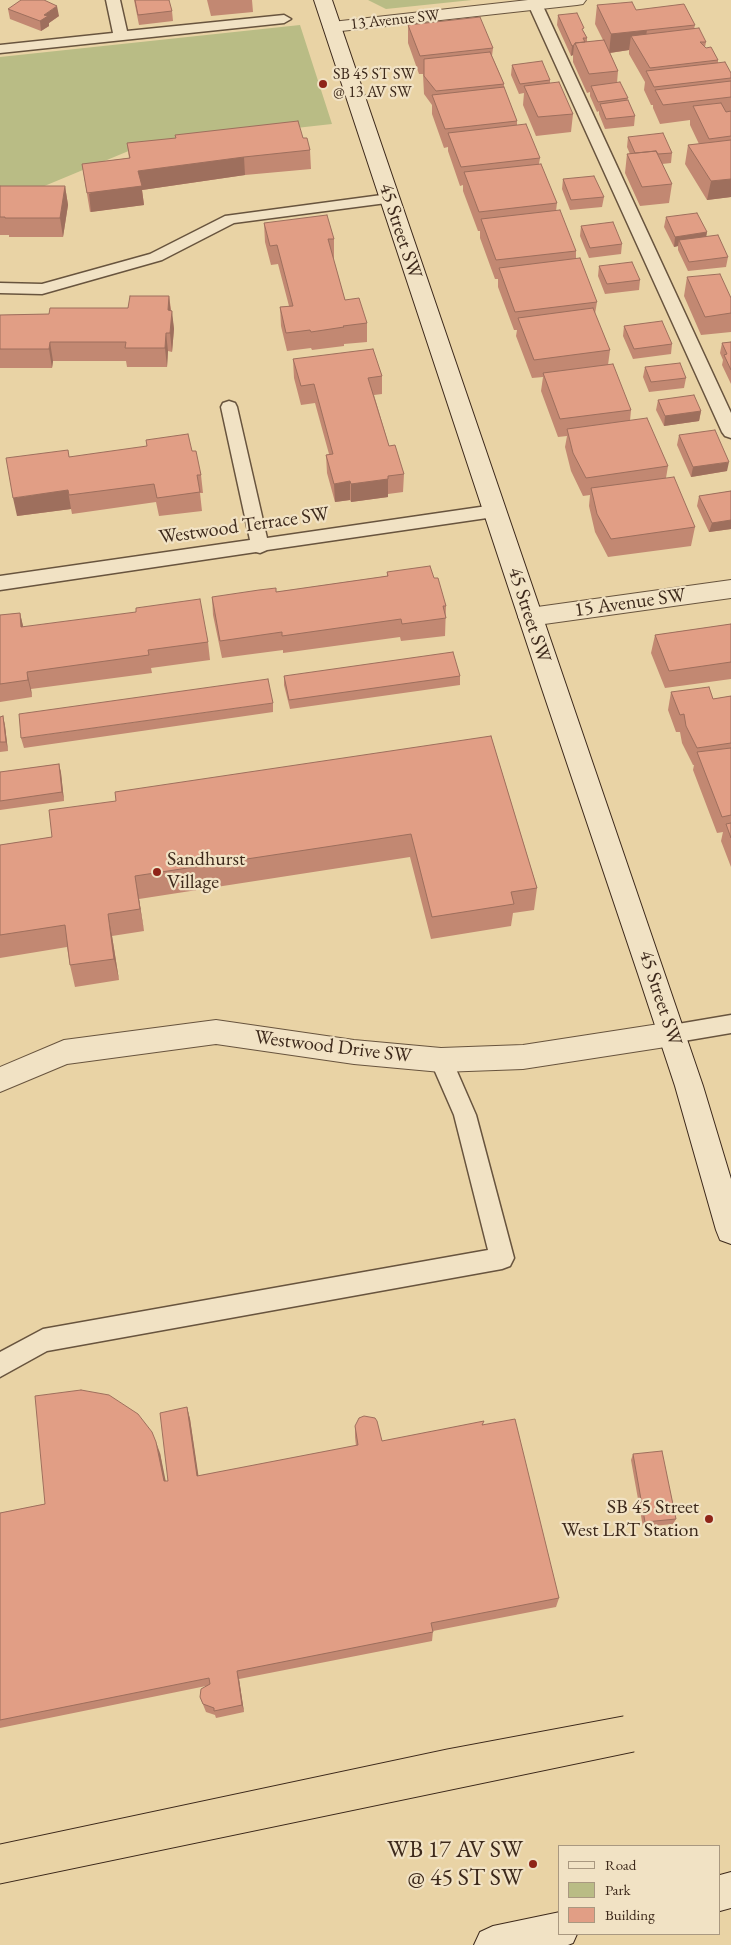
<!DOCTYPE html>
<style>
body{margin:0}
#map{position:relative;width:731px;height:1945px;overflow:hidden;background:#e9d3a5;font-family:"EB Garamond",serif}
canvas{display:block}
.legend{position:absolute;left:558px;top:1845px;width:162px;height:90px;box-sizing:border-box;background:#f1e2c4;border:1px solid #a99880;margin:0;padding:6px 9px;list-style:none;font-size:15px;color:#3d291b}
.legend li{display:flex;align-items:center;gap:10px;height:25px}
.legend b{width:25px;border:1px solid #a99880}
</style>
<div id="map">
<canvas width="731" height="1945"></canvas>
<ul class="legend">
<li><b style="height:6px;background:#f1e2c4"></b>Road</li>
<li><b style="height:14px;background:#b9bc85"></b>Park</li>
<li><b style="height:14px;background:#e19e85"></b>Building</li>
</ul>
</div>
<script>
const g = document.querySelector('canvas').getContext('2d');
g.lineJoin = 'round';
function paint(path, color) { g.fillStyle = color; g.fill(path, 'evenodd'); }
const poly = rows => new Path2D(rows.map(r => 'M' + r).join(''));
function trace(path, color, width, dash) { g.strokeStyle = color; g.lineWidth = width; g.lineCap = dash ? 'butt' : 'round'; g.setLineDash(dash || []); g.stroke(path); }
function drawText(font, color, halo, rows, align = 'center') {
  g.font = font + ' "EB Garamond",serif'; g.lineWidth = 4.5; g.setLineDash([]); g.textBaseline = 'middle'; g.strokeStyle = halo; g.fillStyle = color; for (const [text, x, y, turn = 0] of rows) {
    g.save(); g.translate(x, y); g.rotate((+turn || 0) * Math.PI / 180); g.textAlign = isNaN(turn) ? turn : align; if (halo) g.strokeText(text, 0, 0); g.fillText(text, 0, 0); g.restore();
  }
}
paint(poly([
 [368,0,472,0,386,9],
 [300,25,332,124,143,145,42,187,0,188,0,57]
]), '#b9bc85');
const lane = poly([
 [106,0,120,0,127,31,284,15,291,19,284,23,0,53,0,45,113,33,106,0],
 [536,0,542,4,731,413,731,438,725,436,722,432,528,4,530,1,536,0],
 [389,194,394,196,397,199,394,202,234,223,162,260,42,294,0,293,0,283,42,284,150,254,225,216,389,194],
 [229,401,235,403,237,407,267,538,494,505,500,507,503,511,500,515,494,517,267,550,260,553,256,552,0,590,0,576,250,540,221,407,223,403,229,401],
 [731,1015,731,1033,672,1043,664,1041,661,1034,664,1027,672,1025,731,1015],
 [441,1051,449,1053,476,1115,514,1258,510,1266,502,1269,47,1351,0,1377,0,1352,43,1329,488,1250,454,1115,430,1060,433,1053,441,1051]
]);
const street = poly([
 [528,0,586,0,583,4,577,5,332,32,326,31,323,27,326,23,332,22,528,0],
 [731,580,731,598,530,626,522,623,518,617,522,611,530,608,731,580],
 [216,1020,354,1040,441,1048,523,1045,672,1022,682,1025,686,1034,682,1043,672,1046,523,1069,441,1072,354,1064,216,1044,67,1064,0,1092,0,1067,64,1040,216,1020]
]);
const secondary = poly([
 [314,0,332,0,703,1086,731,1179,731,1244,720,1240,716,1230,675,1086,638,974,541,686,314,0],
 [731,1872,731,1908,720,1911,720,1875,731,1872],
 [560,1912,560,1934,577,1934,573,1943,568,1945,474,1945,480,1932,493,1926,560,1912]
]);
trace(lane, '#68543e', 3);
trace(street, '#68543e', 2);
trace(secondary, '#3d291b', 2);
paint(lane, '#f1e2c4');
paint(street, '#f1e2c4');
paint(secondary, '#f1e2c4');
trace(poly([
 [0,1844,447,1749,623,1716],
 [0,1884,634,1752]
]), '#3d291b', 1);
paint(poly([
 [134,0,172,11,173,21,139,25],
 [207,0,252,0,253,12,211,16],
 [597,5,636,10,695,25,694,29,706,42,705,47,718,60,718,63,731,73,731,197,707,200,685,164,688,145,699,144,690,125,690,120,660,124,653,108,653,105,651,105,644,90,645,82,629,54,629,50,610,53,618,71,617,83,628,98,627,100,635,116,634,126,605,129,599,114,599,111,597,112,590,96,590,92,587,93,573,62,573,55,571,56,557,25,558,15,584,32,587,38,587,42,603,40,595,24],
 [8,9,59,16,49,23,49,26,41,31,10,19],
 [408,25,493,48,492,56,504,84,504,88,517,121,517,125,540,158,539,164,557,203,556,211,576,251,576,259,597,302,595,314,610,350,608,365,631,410,630,421,668,466,666,478,695,527,691,546,608,557,595,532,589,506,590,495,583,496,571,471,565,447,567,436,558,437,541,391,543,377,532,378,516,336,517,330,514,330,498,287,498,279,495,279,480,238,480,231,478,231,463,191,463,185,460,186,448,151,448,147,444,148,432,114,432,105,424,94,423,74,419,74,408,43],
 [512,65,550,80,550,83,573,114,571,132,536,136,523,105,524,93,519,94,511,75],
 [628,137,672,153,671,163,662,164,672,184,669,203,640,206,625,173,627,154,630,154,627,147],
 [303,138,310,150,311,169,245,175,142,190,144,205,90,212,82,164,129,158,127,143],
 [563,179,604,197,602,207,570,210,562,189],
 [0,186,65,186,68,205,63,237,9,237,9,235,0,235],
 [666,217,707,232,706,237,728,257,726,267,688,271,678,250,678,246,674,247,664,227],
 [264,223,334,239,334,258,333,258,345,300,367,323,367,342,344,344,344,346,312,350,311,348,287,351,281,326,280,307,289,306,278,264,271,265,265,242],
 [581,226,622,244,621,254,589,258,580,236],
 [599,266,640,280,639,290,605,294,598,276],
 [687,277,731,298,731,332,701,335,684,296],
 [169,296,174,329,172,352,168,351,167,367,127,367,126,361,53,361,52,368,0,368,0,315,49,314,128,308],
 [624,326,672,344,671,354,633,359,623,336],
 [731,342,731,384,722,365,723,360,720,353,722,343],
 [293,359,382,376,382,394,374,395,389,446,404,474,403,492,388,494,388,497,351,502,350,500,335,502,327,473,326,455,329,454,315,403,301,405,294,378],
 [645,367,686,378,684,388,649,392,643,377],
 [658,400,701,411,699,421,664,426,656,410],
 [679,435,727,471,691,477,677,445],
 [192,451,201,475,203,493,200,493,202,511,159,516,156,502,72,514,71,509,17,516,69,457],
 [731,491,731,529,709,532,697,506,699,496],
 [387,572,434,578,446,606,445,636,401,641,400,637,283,653,283,650,222,658,213,615,212,597,276,592,387,576],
 [20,613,23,627,208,642,210,660,151,668,152,673,31,689,32,697,0,702,0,615],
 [731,624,731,679,665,688,651,653,655,635],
 [284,676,460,676,460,685,290,709,284,685],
 [671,692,713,699,731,696,731,867,721,841,723,832,717,833,693,770,694,765,693,765,682,743,680,732,676,732,668,710],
 [273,703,273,712,24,748,21,738],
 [3,716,5,726,8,751,0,752,0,717],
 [491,736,537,888,534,910,513,913,511,926,431,939,410,857,139,899,144,931,112,936,119,980,75,987,70,965,67,947,0,958,0,845,52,837,116,801],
 [59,764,61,773,64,801,0,810,0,772],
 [187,1407,190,1419,198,1476,356,1446,355,1437,355,1426,382,1441,483,1425,559,1598,556,1607,433,1631,432,1641,239,1679,244,1712,216,1718,215,1715,206,1712,200,1697,206,1686,0,1728,0,1513,45,1504,160,1453,165,1481,168,1481],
 [633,1454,676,1519,673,1524,643,1527,631,1460]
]), '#c28872');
paint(poly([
 [57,6,59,16,49,23,49,26,41,31,40,21,44,15],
 [647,30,644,49,631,36,629,50,609,53,611,34],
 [574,45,573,55,571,56,572,46],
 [244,157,245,175,142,190,144,205,91,212,89,194,138,171],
 [731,179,731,197,707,200,711,181],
 [65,186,68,205,63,237,60,218],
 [707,232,705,242,679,240,678,246,674,247,675,237],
 [169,296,171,315,168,310],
 [172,311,174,329,172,352,170,333],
 [166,333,168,351,167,367,165,348],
 [50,342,53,361,52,368,49,349],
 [701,411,699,421,664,426,665,416],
 [729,462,727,471,691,477,693,467],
 [388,479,388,497,351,502,351,484],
 [350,481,350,500,335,502,334,484],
 [68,490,71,509,17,516,13,498],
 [731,520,731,529,709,532,712,523],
 [20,613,24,630,21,627],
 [27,672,31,689,32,697,28,680],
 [3,716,5,726,8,751,6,742],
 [59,764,61,773,64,801,62,792],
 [135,876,139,899,144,931,140,909],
 [108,914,112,936,119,980,114,959],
 [187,1407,190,1419,200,1486,197,1476],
 [156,1442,160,1453,168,1492,164,1481],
 [237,1671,239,1679,244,1712,242,1705]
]), '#9e6f5d');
const building = poly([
 [21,0,44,0,57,6,44,15,48,16,40,21,8,9,21,0],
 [135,0,169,0,172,11,138,15,135,0],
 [632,2,636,10,684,4,695,25,611,34,597,5,632,2],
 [577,13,584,28,582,29,587,38,583,38,585,42,575,43,574,45,572,46,558,15,577,13],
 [480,17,493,48,420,56,408,25,480,17],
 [699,28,706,42,700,42,706,48,711,47,718,60,650,68,631,36,699,28],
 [604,40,618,71,589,74,575,43,604,40],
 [490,52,504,84,436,91,424,76,424,59,490,52],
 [542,61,550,80,520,84,512,65,542,61],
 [725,62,731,73,731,78,654,87,646,71,725,62],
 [731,81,731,97,663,105,655,90,731,81],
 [559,82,573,114,538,117,524,86,559,82],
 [620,82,628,98,598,102,591,86,620,82],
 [504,87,517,121,445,129,432,95,504,87],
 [628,100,635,116,606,119,600,104,628,100],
 [721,103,726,112,731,111,731,136,709,139,693,106,721,103],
 [298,121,303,138,307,138,310,150,244,157,138,171,142,186,87,193,82,164,130,158,127,143,176,138,175,135,298,121],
 [526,124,540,158,461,167,448,133,526,124],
 [663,133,672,153,658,154,656,151,635,153,628,137,663,133],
 [731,140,731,179,711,181,688,145,731,140],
 [656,151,672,184,642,187,627,154,656,151],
 [541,164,557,203,479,212,464,172,541,164],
 [594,176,604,197,571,200,563,179,594,176],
 [0,186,65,186,60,218,5,218,5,217,0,217,0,186],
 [560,210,576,251,496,260,481,219,560,210],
 [697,213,707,232,675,237,666,217,697,213],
 [327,215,334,239,328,239,345,300,359,298,367,323,343,326,344,327,311,332,310,330,286,333,280,307,293,306,277,245,270,246,264,223,327,215],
 [613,222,622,244,590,248,581,226,613,222],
 [718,235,728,257,689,262,679,240,718,235],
 [580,258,597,302,515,312,499,268,580,258],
 [632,262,640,280,607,284,599,266,632,262],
 [720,274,731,298,731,313,705,317,687,277,720,274],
 [130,296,169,296,168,310,172,311,170,333,166,333,165,348,125,348,126,342,50,342,49,349,0,349,0,315,49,314,50,308,128,308,130,296],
 [593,308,610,350,534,360,518,318,593,308],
 [662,321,672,344,634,349,624,326,662,321],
 [731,342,731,370,724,355,727,354,722,343,731,342],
 [373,349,382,376,368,378,389,446,395,445,404,474,388,476,388,479,351,484,350,481,334,484,326,455,333,454,314,384,301,386,293,359,373,349],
 [680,363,686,378,651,382,645,367,680,363],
 [613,364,631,410,560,419,543,373,613,364],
 [694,395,701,411,665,416,658,400,694,395],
 [647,418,668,466,586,478,573,453,567,429,647,418],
 [715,430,729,462,693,467,679,435,715,430],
 [188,434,192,451,196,451,201,475,197,475,200,492,157,498,154,484,69,495,68,490,13,498,6,458,68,450,69,457,97,453,147,446,146,440,188,434],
 [674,477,695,527,611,539,597,514,591,488,674,477],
 [731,491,731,520,712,523,699,496,731,491],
 [430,566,434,578,438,578,446,606,443,606,446,618,402,624,401,619,282,636,282,632,220,641,212,597,259,590,276,588,276,592,388,576,387,572,430,566],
 [200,599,208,642,148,650,149,655,27,672,28,680,0,684,0,615,20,613,21,627,136,612,136,608,200,599],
 [731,624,731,662,669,671,655,635,731,624],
 [453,652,460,676,289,700,284,676,453,652],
 [268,679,273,703,21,738,19,714,268,679],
 [709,687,713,699,731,696,731,743,697,748,686,726,684,714,680,715,671,692,709,687],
 [3,716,6,742,0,742,0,717,3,716],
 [491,736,537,888,511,892,514,904,432,917,411,834,135,876,140,909,108,914,114,959,70,965,65,925,0,935,0,845,52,837,49,810,116,801,115,792,491,736],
 [731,748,731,815,722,817,697,752,731,748],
 [59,764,62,792,0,801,0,772,59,764],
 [731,823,731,838,726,824,731,823],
 [81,1390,109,1395,138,1414,152,1432,156,1442,164,1481,168,1481,160,1413,187,1407,197,1476,358,1445,355,1426,359,1418,364,1416,375,1418,377,1421,382,1441,484,1421,482,1425,515,1419,559,1598,431,1623,433,1632,237,1671,242,1705,214,1711,214,1708,203,1704,200,1697,201,1689,210,1684,209,1678,0,1720,0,1513,45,1504,35,1396,81,1390],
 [662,1451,676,1519,645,1522,633,1454,662,1451]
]);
paint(building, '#e19e85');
trace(building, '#9e6f5d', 1);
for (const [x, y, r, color] of [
 [323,84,5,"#8f2418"],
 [157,872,5,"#8f2418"],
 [709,1519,5,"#8f2418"],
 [533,1864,5,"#8f2418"]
]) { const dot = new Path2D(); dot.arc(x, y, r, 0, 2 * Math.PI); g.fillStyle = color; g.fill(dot); trace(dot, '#f1e2c4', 2); }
drawText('16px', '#3d291b', '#f1e2c4', [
 ["13 Avenue SW",395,20,-6]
]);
drawText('16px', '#3d291b', '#f1e2c4', [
 ["SB 45 ST SW",333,75],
 ["@ 13 AV SW",333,93]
], 'left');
drawText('20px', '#3d291b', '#f1e2c4', [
 ["45 Street SW",400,231,72],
 ["Westwood Terrace SW",244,526,-8],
 ["15 Avenue SW",630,603,-8],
 ["45 Street SW",529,615,72],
 ["45 Street SW",660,998,72],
 ["Westwood Drive SW",333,1047,7]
]);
drawText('20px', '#3d291b', '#f1e2c4', [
 ["Sandhurst",167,860],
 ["Village",167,883],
 ["SB 45 Street",699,1508,"right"],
 ["West LRT Station",699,1531,"right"]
], 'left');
drawText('24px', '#3d291b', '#f1e2c4', [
 ["WB 17 AV SW",523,1850],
 ["@ 45 ST SW",523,1878]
], 'right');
</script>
